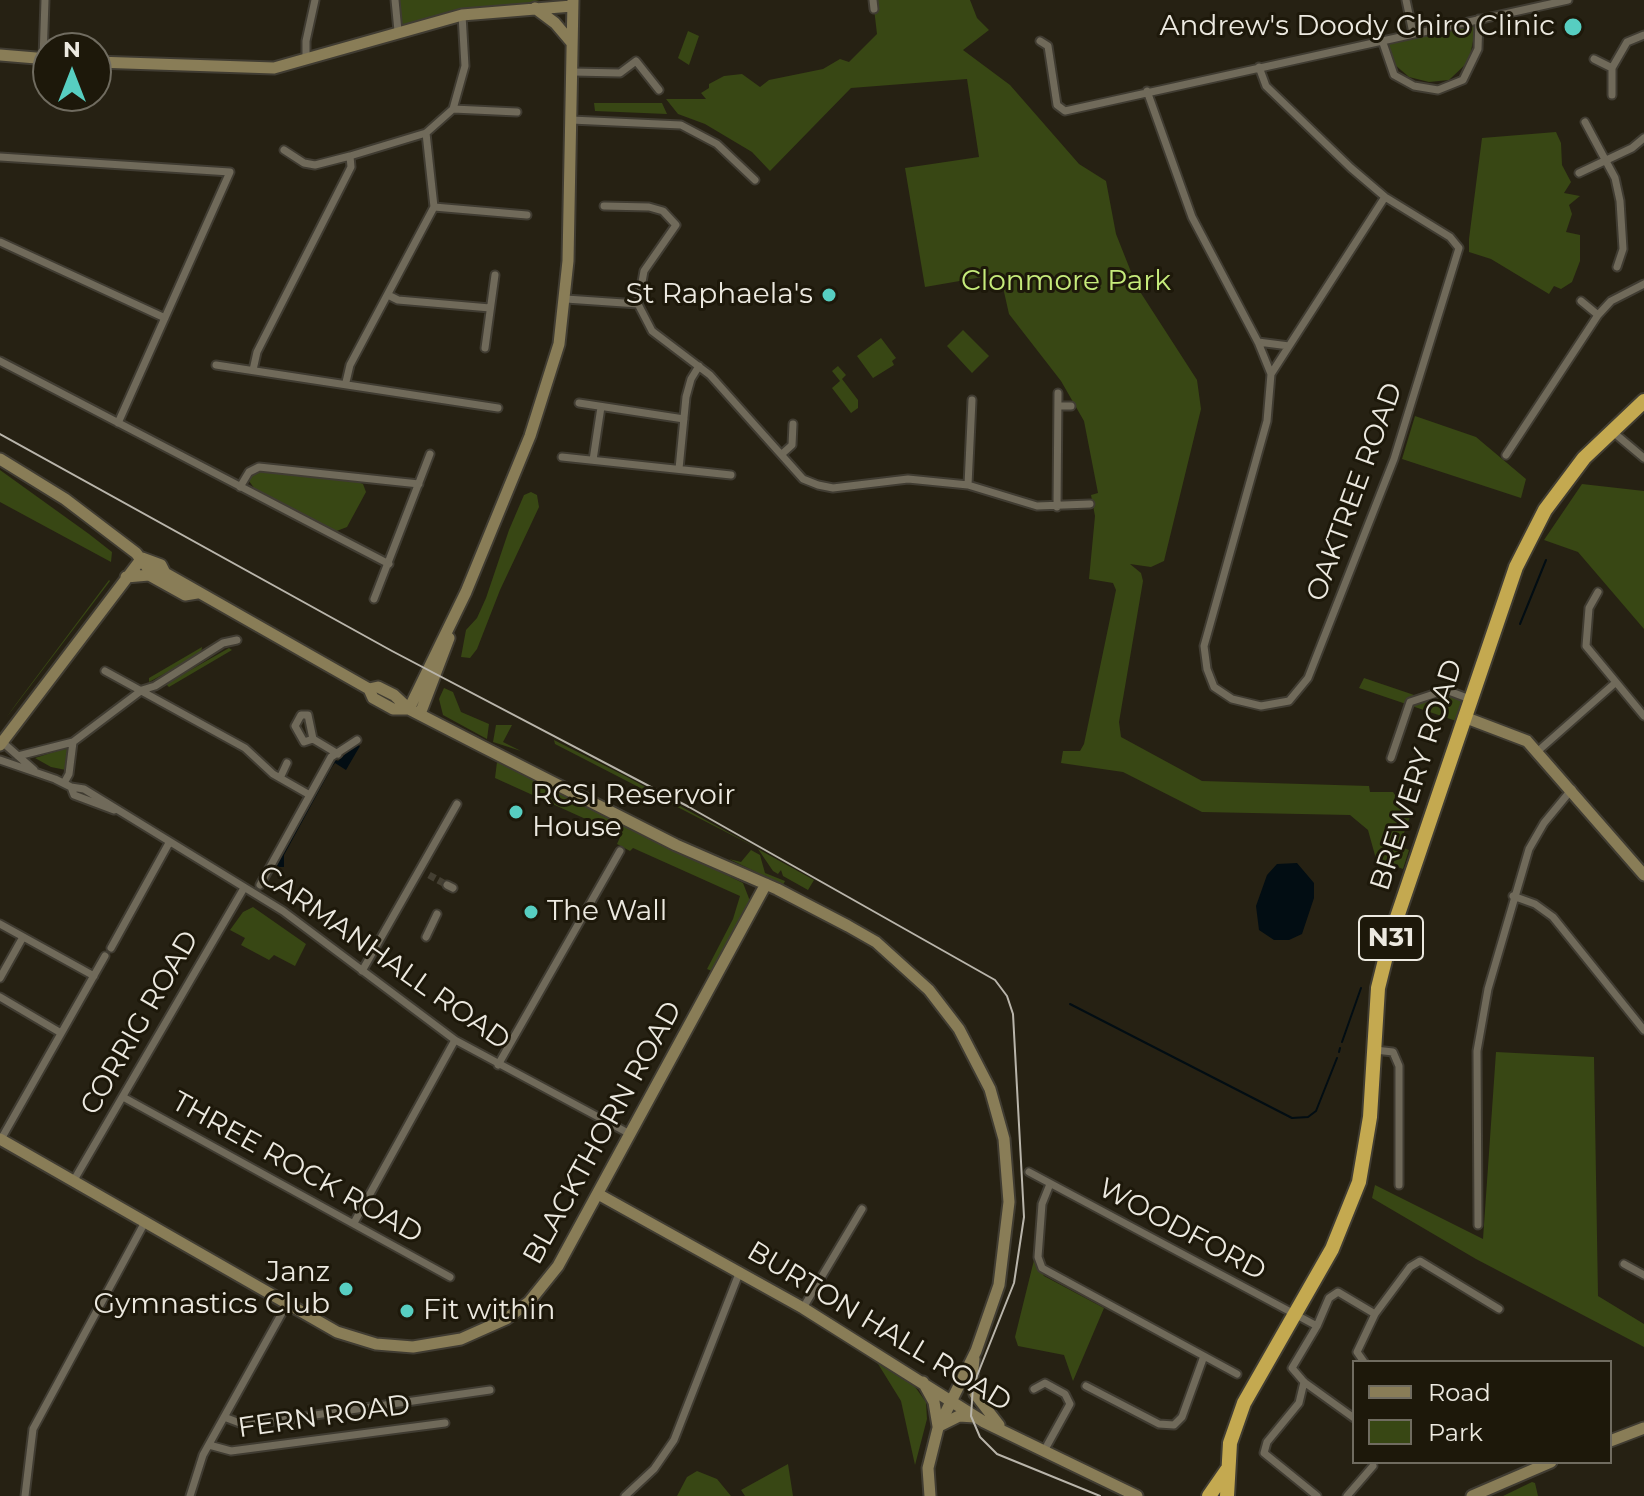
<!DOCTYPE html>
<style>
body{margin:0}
#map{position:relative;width:1644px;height:1496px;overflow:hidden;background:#262113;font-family:Montserrat,sans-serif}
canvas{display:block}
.legend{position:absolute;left:1352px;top:1360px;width:260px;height:104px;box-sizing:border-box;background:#1d180a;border:2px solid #706c60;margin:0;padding:10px 14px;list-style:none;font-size:24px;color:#ece9e0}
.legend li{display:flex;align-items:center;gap:16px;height:40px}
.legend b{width:40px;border:2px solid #706c60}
.north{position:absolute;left:32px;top:32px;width:80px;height:80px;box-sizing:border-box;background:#1d180a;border:2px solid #706c60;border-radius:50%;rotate:0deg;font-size:22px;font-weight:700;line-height:32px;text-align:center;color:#ece9e0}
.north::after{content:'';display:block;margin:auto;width:28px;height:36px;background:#57cec1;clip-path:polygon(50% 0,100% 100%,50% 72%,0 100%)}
</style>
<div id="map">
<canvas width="1644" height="1496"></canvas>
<ul class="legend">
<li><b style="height:10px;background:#897d57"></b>Road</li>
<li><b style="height:22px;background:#384714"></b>Park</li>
</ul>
<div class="north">N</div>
</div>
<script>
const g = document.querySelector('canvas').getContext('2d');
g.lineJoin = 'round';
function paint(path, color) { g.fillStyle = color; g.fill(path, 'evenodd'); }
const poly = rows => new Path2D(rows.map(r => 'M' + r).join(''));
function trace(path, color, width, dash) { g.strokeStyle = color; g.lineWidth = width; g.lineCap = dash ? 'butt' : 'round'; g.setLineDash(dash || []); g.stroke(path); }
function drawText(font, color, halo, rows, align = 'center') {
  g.font = font + ' Montserrat,sans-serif'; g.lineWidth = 6; g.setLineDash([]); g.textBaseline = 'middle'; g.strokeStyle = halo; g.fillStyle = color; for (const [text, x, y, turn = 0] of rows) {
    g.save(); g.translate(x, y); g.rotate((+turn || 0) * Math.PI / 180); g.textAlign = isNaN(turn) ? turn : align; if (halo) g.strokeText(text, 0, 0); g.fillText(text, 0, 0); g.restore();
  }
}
paint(poly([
 [395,0,540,0,398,31],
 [873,0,970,0,977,18,989,30,963,50,1010,85,1079,164,1106,181,1116,234,1137,287,1197,380,1201,409,1164,561,1151,567,1130,564,1141,573,1143,581,1119,722,1121,737,1202,781,1369,786,1370,792,1393,792,1410,817,1399,846,1409,850,1403,869,1376,859,1368,830,1350,815,1202,812,1123,772,1061,763,1063,751,1080,751,1084,744,1116,590,1113,583,1089,579,1095,516,1091,495,1098,493,1084,421,1061,381,1009,314,1000,274,925,287,905,168,979,157,967,79,851,88,770,171,752,152,705,124,678,114,666,99,706,99,701,93,709,88,709,84,724,76,742,74,760,87,769,80,823,69,840,59,849,62,877,34],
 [1476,26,1469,61,1449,80,1429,82,1409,77,1394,64,1388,51,1389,44],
 [688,31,699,36,689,65,678,58],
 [594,103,662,103,667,114,595,111],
 [1556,132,1561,143,1562,165,1571,182,1564,193,1580,196,1569,205,1572,214,1566,232,1580,235,1580,261,1572,282,1561,289,1554,286,1549,294,1491,259,1469,252,1469,239,1482,138],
 [963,330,989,356,972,373,947,346],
 [881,338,896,358,892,361,894,365,873,378,857,356],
 [838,366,846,375,842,379,858,400,858,408,851,413,832,388,840,381,832,371],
 [1415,416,1476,437,1526,479,1521,498,1402,459],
 [0,470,89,534,112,552,111,562,0,502],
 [260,470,356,481,363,484,366,492,347,527,334,532,257,492,249,481,251,475],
 [1582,484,1644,491,1644,629,1578,552,1544,540],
 [531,492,537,495,539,507,500,590,477,649,470,658,461,657,466,630,477,618,486,598,509,530,524,495],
 [109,580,110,581,6,718,16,704],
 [202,647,201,654,149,682,149,678],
 [229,648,232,650,169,687,166,684],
 [1364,678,1420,697,1446,690,1469,699,1462,723,1359,688],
 [444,688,453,692,461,712,489,724,487,739,443,715,439,699],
 [496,725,512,725,503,742,521,751,493,742],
 [554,740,627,777,757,848,555,744],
 [69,747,66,770,51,767,35,758],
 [497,762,743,883,750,901,714,972,707,969,733,919,740,896,633,848,630,851,617,844,621,835,495,778],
 [758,849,814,880,808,890,783,876,781,870,778,874,773,871],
 [751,850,760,855,765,873,785,881,783,885,729,859,741,862],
 [253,907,306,944,295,966,274,955,269,960,241,945,245,938,230,930,243,912],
 [1496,1052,1594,1057,1598,1296,1644,1324,1644,1347,1476,1259,1372,1198,1375,1185,1483,1239],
 [1034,1260,1044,1276,1104,1308,1073,1381,1064,1355,1018,1346,1015,1337],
 [875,1359,913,1384,926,1402,927,1419,915,1465,901,1401],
 [788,1464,793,1496,745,1496,741,1490],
 [697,1471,717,1479,731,1496,677,1496,687,1477],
 [1532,1482,1535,1483,1538,1496,1503,1496]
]), '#384714');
paint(poly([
 [356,744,360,746,346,770,335,763,332,767,284,855,284,867,273,867,333,759,338,761],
 [1297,863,1314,883,1314,898,1302,934,1289,940,1274,940,1259,930,1256,906,1267,875,1277,864]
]), '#020d13');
trace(poly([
 [1520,624,1546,560],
 [1070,1004,1292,1118,1308,1117,1316,1111,1337,1058],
 [1342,1042,1361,988],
 [1339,1052,1340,1048]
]), '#020d13', 2);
trace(poly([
 [429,875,447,885]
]), '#443f32', 7, [7, 3.5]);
const street = poly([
 [395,0,398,31],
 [873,0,874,9],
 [1406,0,1413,33],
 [1382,40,1394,75,1414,86,1438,90,1463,80,1478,49,1479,19],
 [1040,41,1048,46,1057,105,1065,111,1568,0],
 [43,59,45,0],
 [1594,59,1612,68,1627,42,1644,35],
 [306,60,306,41,315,0],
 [573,72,620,73,636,61,659,90],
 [1147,91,1192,217,1258,342,1271,374,1267,421,1204,646,1207,669,1214,687,1232,699,1261,706,1289,701,1308,678,1394,459,1459,248,1450,237,1385,197,1351,168,1266,86,1259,67],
 [1612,95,1612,68],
 [453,109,517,112],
 [571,120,681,125,717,144,755,180],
 [1585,122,1615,178,1620,201,1623,249,1617,267],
 [350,156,426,133,453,109,465,66,462,15],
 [0,157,230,172,118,423],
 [1579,173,1632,148,1644,138],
 [604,206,649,207,663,211,676,225,644,271,638,304],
 [434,207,527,215],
 [0,242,165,318],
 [388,295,398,300,490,308],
 [566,299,638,304,652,331,710,375,803,479,818,485,833,488,908,479,968,485,1037,506,1090,504],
 [1581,301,1598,315],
 [1258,342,1289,346],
 [485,348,495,275],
 [0,361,389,564],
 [216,365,498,408],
 [253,370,257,352,351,167,350,156,315,165,304,163,284,150],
 [1271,374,1385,197],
 [346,382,350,365,434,207,426,133],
 [579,403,684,419],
 [1058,406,1071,406],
 [1613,432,1644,458],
 [782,454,792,445,793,424],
 [1506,455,1598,315,1611,301,1644,284],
 [562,457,731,475],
 [593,460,601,407],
 [679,469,686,397,691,379,699,366],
 [968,485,972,400],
 [240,487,249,472,259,467,419,484],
 [1057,507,1058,393],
 [1598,592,1589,608,1586,646,1644,716],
 [374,599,430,454],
 [105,671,245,748,273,774,308,794],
 [313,739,304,742,295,726,301,715,308,715,313,739,338,754],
 [1,741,34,770],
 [1538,751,1615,683],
 [18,756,73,742,142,690,155,686,223,643,237,640],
 [1391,758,1410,702,1446,690,1470,699],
 [0,760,55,779,71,787,74,795,114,810],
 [280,778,287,763],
 [64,783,69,774,73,742],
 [71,787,84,789,283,911,455,1040,630,1134],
 [260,885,331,757,357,740],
 [447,885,453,888],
 [1513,896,1535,904,1553,917,1644,1030],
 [0,924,94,976],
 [426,937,437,914],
 [111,948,169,843],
 [362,971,457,804],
 [0,978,23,937],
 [0,997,61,1033],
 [1375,1050,1393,1052,1399,1066,1399,1185],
 [498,1065,620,851],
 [123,1097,450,1277],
 [0,1141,105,956],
 [1029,1172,1317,1326,1292,1368,1304,1382,1354,1418],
 [74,1180,244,888],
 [1050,1184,1042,1204,1038,1257,1042,1268,1237,1374],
 [355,1221,455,1040],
 [1478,1225,1477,1051,1488,989,1529,849,1544,823,1572,789],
 [1624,1264,1644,1275],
 [803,1308,862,1209],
 [1375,1314,1410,1267,1420,1261,1499,1309],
 [1317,1326,1329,1298,1338,1292,1375,1314,1357,1352,1364,1362],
 [1304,1382,1299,1403,1267,1442,1264,1453,1317,1496],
 [1086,1386,1159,1424,1174,1425,1182,1417,1204,1356],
 [1034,1389,1045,1383,1065,1394,1070,1404,1044,1451],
 [224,1417,245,1425,490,1390],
 [209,1445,231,1451,445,1423],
 [25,1496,33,1429,145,1222],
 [190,1496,203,1455,287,1304],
 [625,1496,654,1469,674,1440,740,1271],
 [1347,1496,1373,1466]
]);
const secondary = poly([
 [535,8,555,23,572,43],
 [0,55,48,59],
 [96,62,274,68,462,15,572,6],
 [0,459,65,499,136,553,147,567,165,573,369,689,378,687,394,695,409,709,481,746,676,845,777,889,848,926,876,942,929,990,959,1029,990,1089,1004,1139,1009,1202,999,1285,976,1351,938,1428,928,1468,930,1496],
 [142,558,161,565,165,573],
 [126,577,149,575,185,595,197,593],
 [369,689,373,698,393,709,409,709],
 [409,709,466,592,530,436,559,344,568,261,573,0],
 [420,714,449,638],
 [1464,717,1527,741,1644,875],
 [0,745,142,558],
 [0,1139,337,1332,376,1344,413,1347,461,1339,506,1319,529,1302,558,1266,766,884],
 [598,1194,803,1308,984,1422,1137,1496],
 [974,1359,972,1378,975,1394,999,1425],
 [923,1382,934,1402,938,1426],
 [939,1426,959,1416,975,1417],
 [1610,1441,1644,1428],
 [1472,1496,1551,1462]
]);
const highway = poly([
 [1209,1496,1227,1470],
 [1227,1496,1230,1443,1244,1403,1332,1249,1359,1182,1370,1117,1378,988,1392,932,1516,567,1545,510,1584,458,1644,401]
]);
trace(street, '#403c32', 11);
trace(secondary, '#403c32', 15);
trace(highway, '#403c32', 18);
trace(street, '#706a5a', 7);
trace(secondary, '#897d57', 11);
trace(highway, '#c4a950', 14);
trace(poly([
 [0,434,392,651,689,807,995,980,1007,996,1013,1014,1024,1217,1014,1283,973,1386,971,1416,980,1437,997,1454,1100,1496]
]), '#b9b5ab', 2);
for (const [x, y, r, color] of [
 [1573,27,10,"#57cec1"],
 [829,295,8,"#57cec1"],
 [516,812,8,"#57cec1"],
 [531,912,8,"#57cec1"],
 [346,1289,8,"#57cec1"],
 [407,1311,8,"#57cec1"]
]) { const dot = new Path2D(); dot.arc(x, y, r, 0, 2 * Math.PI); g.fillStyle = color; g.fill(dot); trace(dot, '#1d180a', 3); }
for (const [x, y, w] of [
 [1391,938,64]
]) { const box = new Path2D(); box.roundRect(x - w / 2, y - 22, w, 44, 6); g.fillStyle = '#1d180a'; g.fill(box); trace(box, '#ece9e0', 2); }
drawText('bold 26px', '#ece9e0', null, [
 ["N31",1391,938]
]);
drawText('28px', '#ece9e0', '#1d180a', [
 ["Andrew's Doody Chiro Clinic",1555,27],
 ["St Raphaela's",813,295],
 ["RCSI Reservoir",532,796,"left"],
 ["House",532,828,"left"],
 ["The Wall",547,912,"left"],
 ["Janz",330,1273],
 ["Gymnastics Club",330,1305],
 ["Fit within",423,1311,"left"]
], 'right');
drawText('28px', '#c6eb7b', '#1d180a', [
 ["Clonmore Park",1066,282]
]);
drawText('28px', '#ece9e0', '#1d180a', [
 ["OAKTREE ROAD",1355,492,-70],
 ["BREWERY ROAD",1417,775,-72],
 ["CARMANHALL ROAD",384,958,35],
 ["CORRIG ROAD",140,1023,-60],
 ["BLACKTHORN ROAD",603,1133,-61],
 ["THREE ROCK ROAD",297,1168,29],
 ["WOODFORD",1182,1230,28],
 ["BURTON HALL ROAD",879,1327,31],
 ["FERN ROAD",324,1417,-8]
]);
</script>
